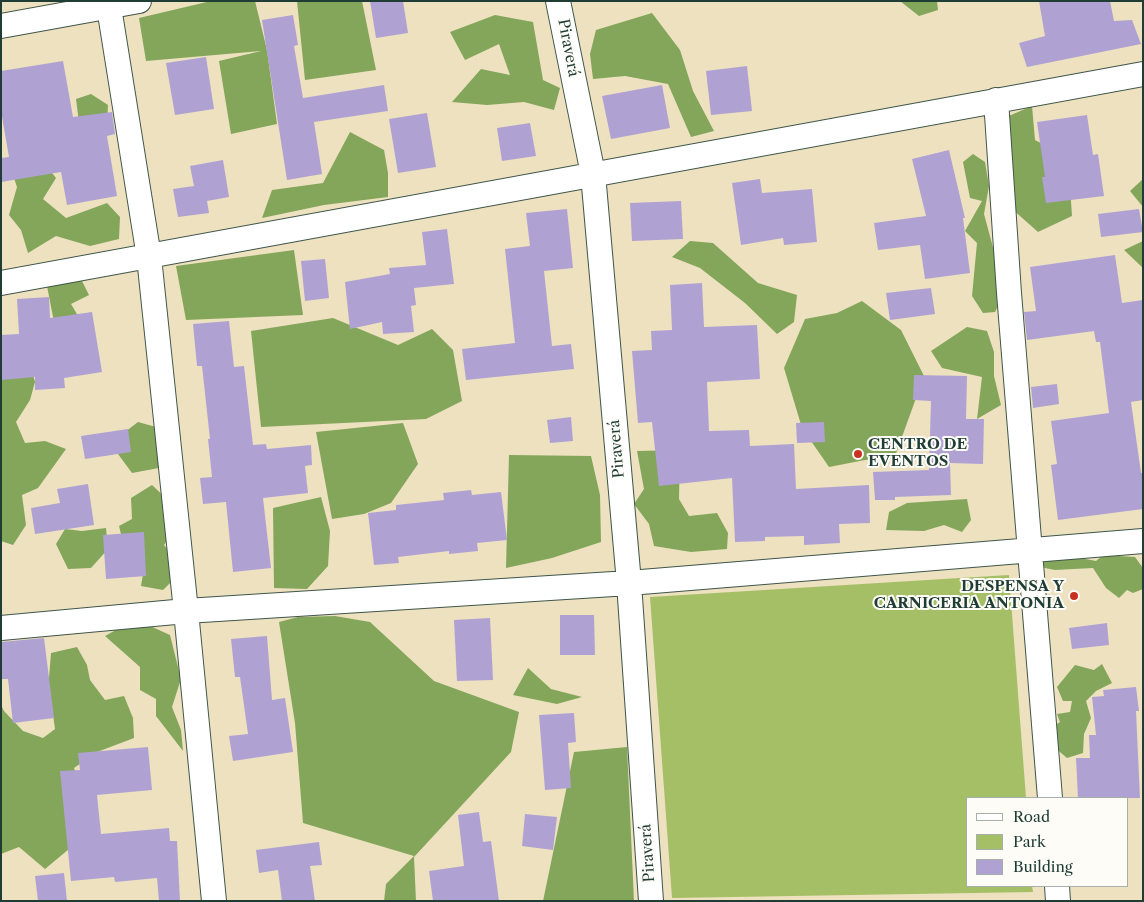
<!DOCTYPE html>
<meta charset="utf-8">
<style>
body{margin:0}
#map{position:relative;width:1144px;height:902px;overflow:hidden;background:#eee1c0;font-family:"Libre Caslon Text",serif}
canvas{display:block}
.frame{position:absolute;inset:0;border:2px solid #1f3d34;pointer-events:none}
.legend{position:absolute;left:966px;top:797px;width:162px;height:90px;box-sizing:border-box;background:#fdfcf7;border:1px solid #a4b0a9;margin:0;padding:6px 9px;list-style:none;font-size:15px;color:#1f3d34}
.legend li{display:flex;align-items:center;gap:10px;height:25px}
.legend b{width:25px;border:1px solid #a4b0a9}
</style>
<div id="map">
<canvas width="1144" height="902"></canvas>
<div class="frame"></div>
<ul class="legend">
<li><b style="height:6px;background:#fff"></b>Road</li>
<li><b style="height:14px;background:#a4bf65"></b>Park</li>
<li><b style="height:14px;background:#afa2d3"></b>Building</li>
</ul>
</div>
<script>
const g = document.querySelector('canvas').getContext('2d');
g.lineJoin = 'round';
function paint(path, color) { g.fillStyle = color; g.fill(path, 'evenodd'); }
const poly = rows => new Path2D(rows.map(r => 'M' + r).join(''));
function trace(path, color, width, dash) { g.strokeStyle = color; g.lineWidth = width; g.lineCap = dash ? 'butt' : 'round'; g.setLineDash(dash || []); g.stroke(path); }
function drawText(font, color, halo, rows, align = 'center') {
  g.font = font + ' "Libre Caslon Text",serif'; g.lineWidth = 4; g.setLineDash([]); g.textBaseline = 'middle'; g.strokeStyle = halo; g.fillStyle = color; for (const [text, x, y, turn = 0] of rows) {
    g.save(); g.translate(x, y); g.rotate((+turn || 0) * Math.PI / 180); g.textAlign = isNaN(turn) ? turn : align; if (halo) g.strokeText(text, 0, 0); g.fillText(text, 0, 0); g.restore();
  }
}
paint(poly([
 [1009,575,1026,798,968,798,968,886,1032,886,1033,892,672,898,650,597]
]), '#a4bf65');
paint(poly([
 [211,1,255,1,267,50,277,124,231,134,219,61,261,51,146,61,139,18],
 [297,1,362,1,376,70,305,80],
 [900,1,937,1,938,10,919,16],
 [652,13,680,50,693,91,714,131,691,137,668,84,625,76,593,79,590,54,596,30],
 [495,15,533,22,543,80,560,88,554,110,524,102,487,105,452,102,481,69,510,75,499,44,465,60,450,32],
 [91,94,108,105,107,123,80,131,76,99],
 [1032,106,1035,140,1060,153,1070,186,1072,216,1038,232,1011,208,1004,118],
 [350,132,384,150,388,173,388,197,324,205,262,218,272,190,323,183],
 [973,154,985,162,989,186,984,214,1005,292,995,312,983,313,972,296,977,243,965,231,982,201,970,198,963,162],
 [9,163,45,164,56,178,43,199,66,218,107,203,120,217,119,239,90,246,56,236,28,253,21,230,9,215,17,187],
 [1143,179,1143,207,1130,191],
 [690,241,713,243,758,283,797,295,794,322,777,334,745,303,700,268,672,257],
 [1143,241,1143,268,1124,250],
 [294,250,303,315,186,320,176,266],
 [82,281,89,295,71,304,84,326,56,332,47,286],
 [862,301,901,330,924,376,894,459,865,460,829,467,802,428,784,368,805,319,837,313],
 [333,318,398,345,432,329,453,350,462,401,426,419,261,427,251,331],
 [967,327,987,331,994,352,994,376,1001,405,977,419,982,377,942,368,931,351],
 [1,362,30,363,35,382,30,400,16,422,25,443,45,441,66,449,38,488,22,495,26,525,13,545,1,541],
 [138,422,156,427,162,450,159,468,132,473,118,454,121,435],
 [403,423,418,464,391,503,364,514,332,519,316,432],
 [680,450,679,499,689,516,717,513,728,533,727,549,691,552,654,546,649,524,634,504,644,489,637,451],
 [509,455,591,456,600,495,601,542,552,558,506,568],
 [152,485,172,504,171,535,164,545,173,556,176,577,163,590,141,586,145,562,125,550,119,526,132,519,131,498],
 [321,497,330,531,328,566,307,589,274,588,273,508],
 [967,499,971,520,962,532,944,525,924,531,886,530,889,512,907,503],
 [106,528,108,549,91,568,68,569,56,544,65,529,82,531],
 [1103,555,1135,557,1143,568,1143,589,1133,593,1127,590,1119,598,1106,588,1093,568,1055,570,1045,568,1038,564,1042,557,1070,556,1096,561],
 [335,616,370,622,434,681,519,712,511,752,414,857,416,901,384,901,386,884,414,856,303,823,295,723,279,622,298,617],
 [148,625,170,635,181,679,172,707,181,730,183,751,156,716,156,699,140,690,140,667,105,636,123,626],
 [77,647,87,665,90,680,105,700,124,696,133,718,134,738,97,752,74,768,81,785,69,849,45,869,19,847,1,854,1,705,4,711,23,731,43,738,55,729,52,708,44,696,49,678,51,653],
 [1102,664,1112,683,1096,691,1086,701,1091,718,1084,734,1083,753,1067,758,1053,746,1051,728,1060,722,1057,714,1070,712,1072,701,1063,701,1057,687,1075,665,1094,670],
 [528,668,551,689,582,697,557,704,513,695],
 [627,747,634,901,543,901,574,752]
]), '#83a65a');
paint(poly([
 [370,1,403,1,408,33,376,38],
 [1039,1,1110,1,1114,21,1132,20,1141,44,1027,67,1019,43,1045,36],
 [293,15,298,45,294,46,303,98,384,85,388,111,314,122,322,174,287,180,262,20],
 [206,57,214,109,175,115,166,63],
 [63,61,73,117,112,112,115,134,107,136,117,196,67,205,61,172,1,182,1,158,9,157,1,111,1,71],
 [747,66,752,111,711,115,706,71],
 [662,85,670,128,611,139,602,96],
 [427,113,436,167,398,173,389,119],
 [1087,115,1093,155,1098,154,1104,196,1046,203,1042,177,1045,177,1037,122],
 [530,123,536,156,502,161,497,128],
 [949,150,965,218,963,218,970,273,925,279,920,245,878,250,874,223,926,216,912,159],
 [223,160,229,197,207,201,209,213,178,217,173,189,194,186,190,166],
 [760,179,762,193,812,189,817,242,784,245,783,238,741,245,732,183],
 [681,201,683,239,632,241,630,203],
 [567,209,573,268,544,271,552,346,571,344,574,369,466,380,462,349,515,343,505,249,530,246,526,213],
 [1139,209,1143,232,1101,237,1098,214],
 [447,229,454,284,414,288,416,305,411,306,414,332,383,334,382,322,350,329,345,282,390,274,389,268,426,265,422,232],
 [1115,255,1122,303,1143,300,1143,400,1131,402,1141,473,1143,473,1143,509,1058,520,1051,465,1057,464,1051,421,1109,413,1100,342,1096,342,1094,331,1027,340,1024,312,1036,311,1030,267],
 [325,259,329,298,305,301,301,261],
 [702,283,704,327,757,325,760,379,707,382,709,431,749,430,750,446,794,444,796,489,869,485,870,523,839,524,840,543,804,545,804,536,765,537,765,541,735,542,732,478,659,486,652,422,638,423,632,351,652,350,651,331,672,330,670,285],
 [931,288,935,314,890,320,886,293],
 [49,297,50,318,92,312,102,372,64,378,65,388,35,390,35,377,1,380,1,335,19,334,17,299],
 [229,321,234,367,244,366,253,445,266,444,267,449,311,445,312,465,305,466,308,493,263,498,271,568,233,572,226,502,203,504,200,478,212,477,208,439,210,439,202,366,197,366,193,324],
 [914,375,967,376,966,419,984,419,983,464,950,463,951,495,895,497,895,500,875,500,873,472,929,470,931,401,913,400],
 [1057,384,1059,404,1033,408,1031,387],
 [571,417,573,441,550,443,547,420],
 [824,422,825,442,797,443,796,423],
 [128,429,131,452,85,459,81,436],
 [88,484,94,525,35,534,31,508,60,503,57,489],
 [471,490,472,495,501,492,507,540,477,543,478,551,449,554,449,551,398,557,399,563,374,565,368,513,396,510,396,505,444,500,443,493],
 [144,532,146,576,106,579,103,535],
 [560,615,594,615,595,655,560,655],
 [490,618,493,680,457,681,454,620],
 [1107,623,1109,645,1072,649,1069,628],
 [267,636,272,700,285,698,293,752,233,761,229,736,248,734,240,677,235,677,231,639],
 [44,638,54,718,13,723,8,679,1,679,1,642],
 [1136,687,1139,711,1136,711,1140,798,1078,798,1076,758,1090,758,1089,735,1096,735,1092,697,1104,696,1103,690],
 [574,713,576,742,568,743,571,788,545,790,539,715],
 [148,747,152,790,97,795,101,834,169,828,170,841,177,841,180,901,159,901,157,878,115,882,114,877,71,881,60,771,80,770,78,753],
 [479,812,483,842,491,841,499,901,433,901,429,871,464,866,458,815],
 [525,814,557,817,553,850,522,846],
 [319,842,322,865,310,866,315,901,282,901,278,870,259,873,256,850],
 [64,873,67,901,38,901,35,876]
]), '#afa2d3');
const minor = poly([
 [108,1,149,257,186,611,214,901],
 [558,1,593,174,629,583,651,901],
 [1,26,139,1],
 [996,100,1009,293,1050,798],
 [1,283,1143,74],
 [1,628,186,611,629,583,1143,541],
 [1057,886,1058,901]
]);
trace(minor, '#3e5649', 26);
trace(minor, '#fff', 24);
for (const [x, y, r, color] of [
 [858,454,5,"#c8321e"],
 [1074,596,5,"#c8321e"]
]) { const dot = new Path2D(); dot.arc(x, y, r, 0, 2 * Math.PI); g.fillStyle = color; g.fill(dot); trace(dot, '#fdfcf7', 2); }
drawText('15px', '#1f3d34', '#fdfcf7', [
 ["Piraverá",568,48,79],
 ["Piraverá",617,449,-95],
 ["Piraverá",648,853,-94]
]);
drawText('bold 15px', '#1f3d34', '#fdfcf7', [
 ["CENTRO DE",868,445],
 ["EVENTOS",868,462],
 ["DESPENSA Y",1064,587,"right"],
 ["CARNICERIA ANTONIA",1064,604,"right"]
], 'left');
</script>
